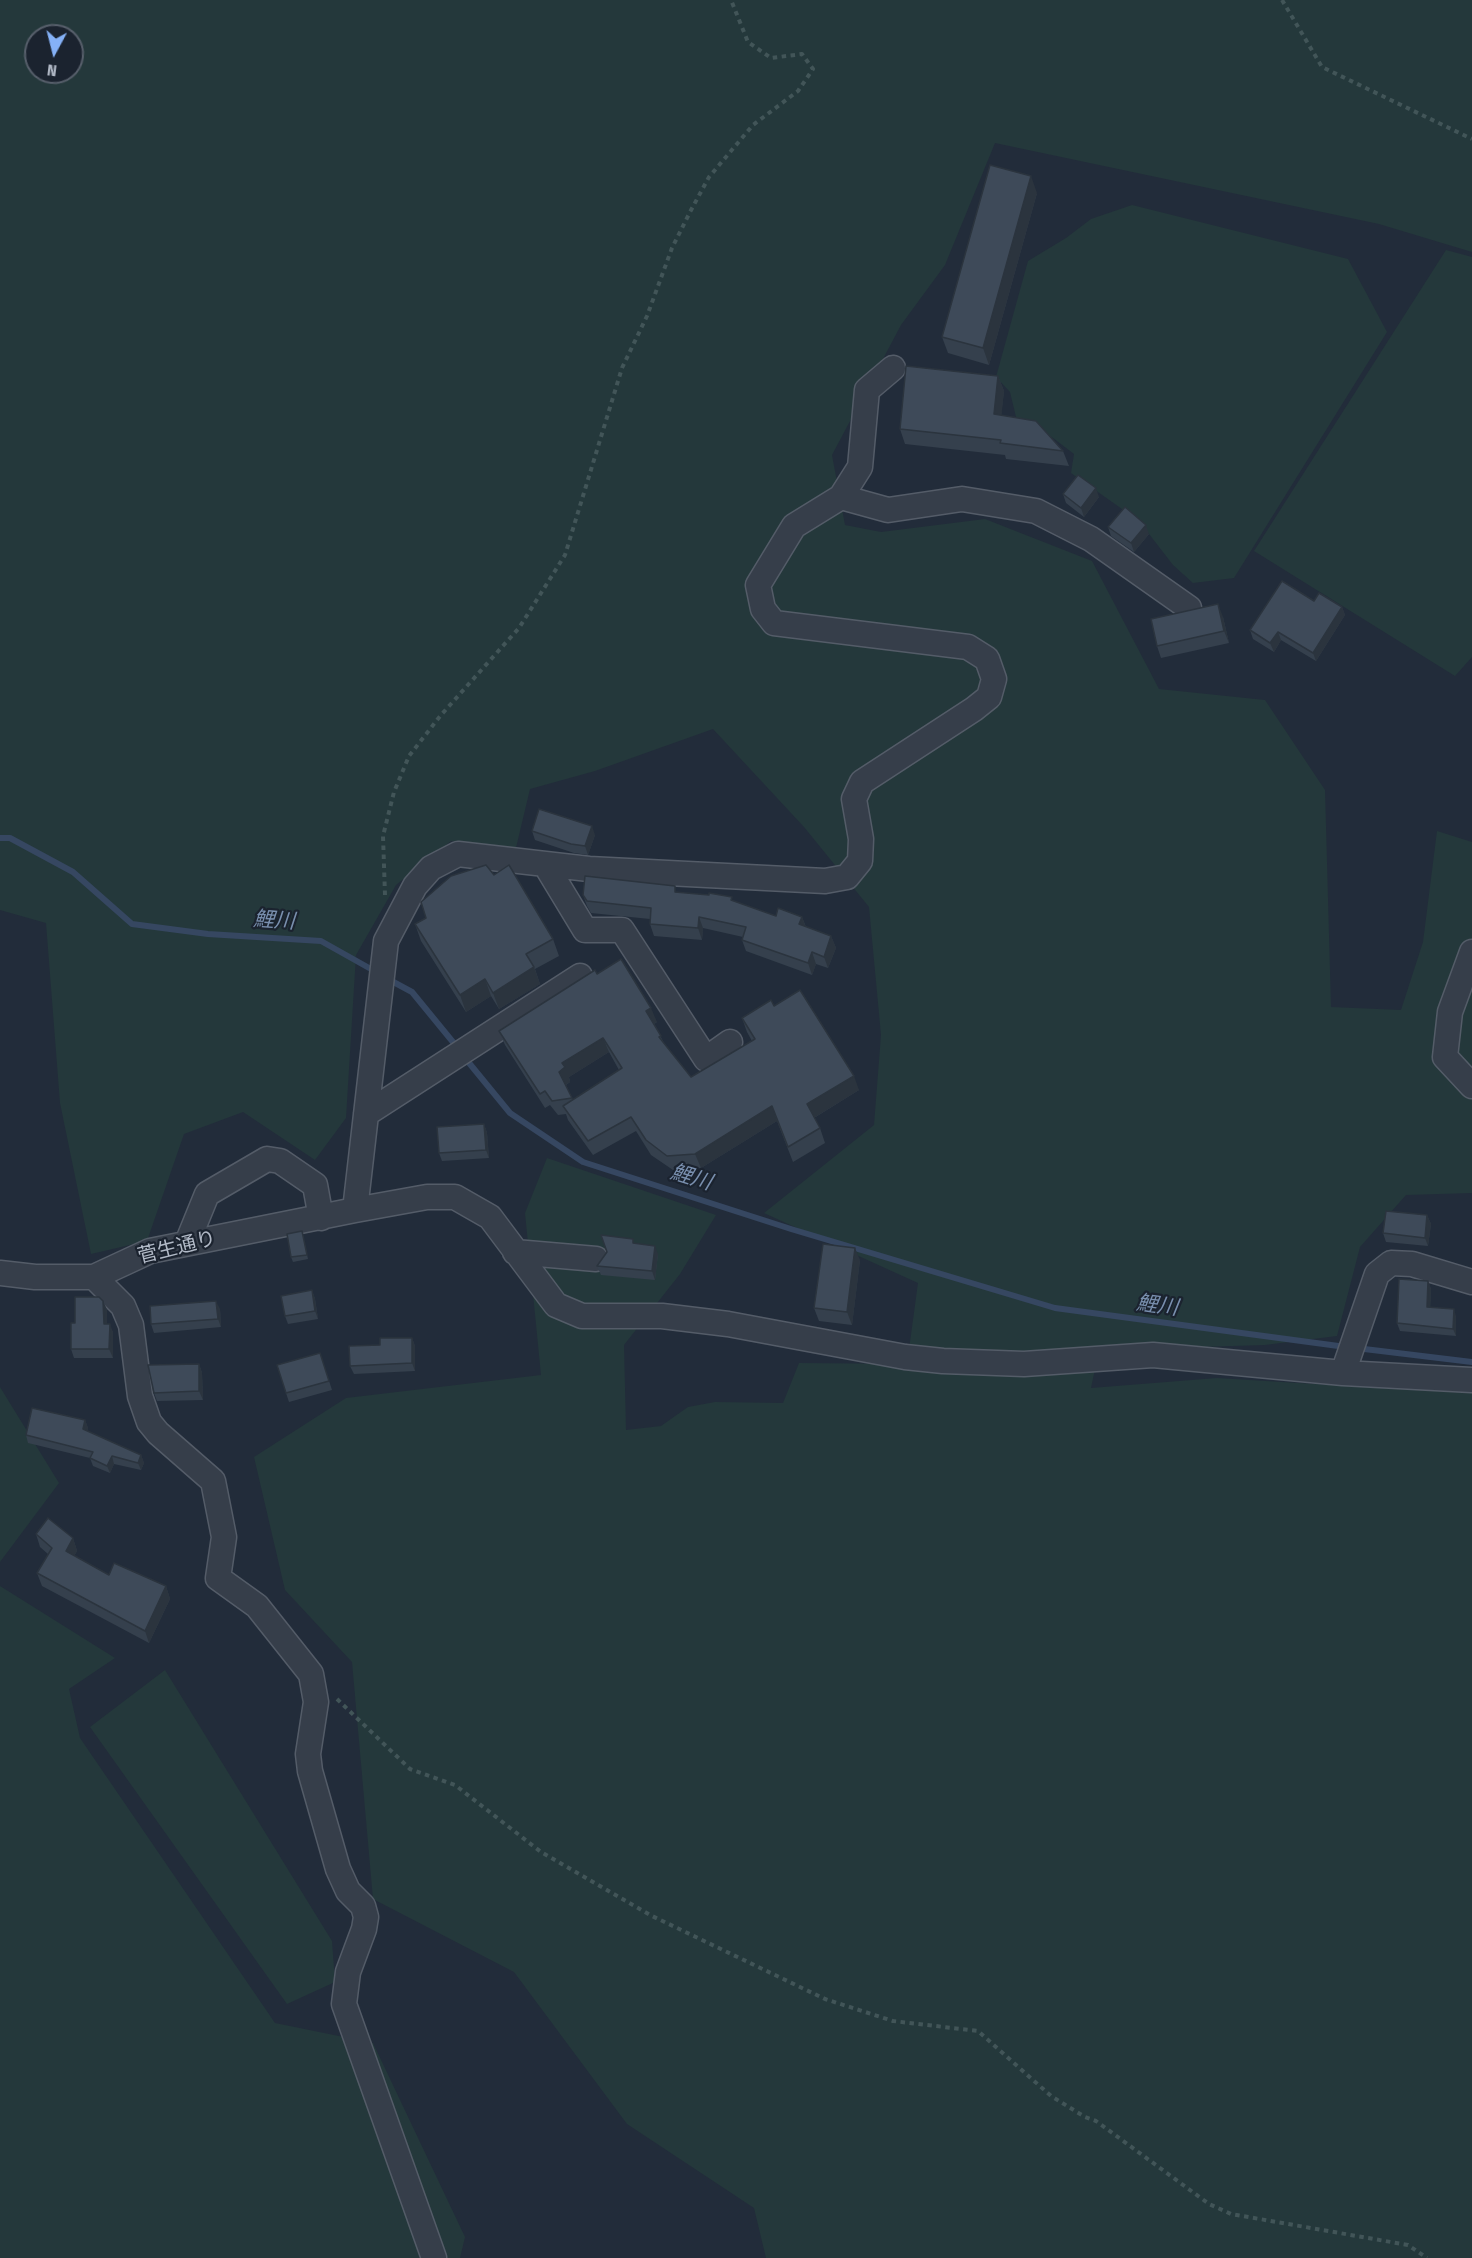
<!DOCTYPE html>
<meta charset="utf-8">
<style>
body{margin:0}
#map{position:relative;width:1472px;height:2258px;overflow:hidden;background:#222c3a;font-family:"Fira Sans Condensed",sans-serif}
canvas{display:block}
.north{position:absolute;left:24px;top:24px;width:60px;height:60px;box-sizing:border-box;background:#1b232f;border:2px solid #575f6b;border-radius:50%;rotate:187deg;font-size:16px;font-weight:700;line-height:24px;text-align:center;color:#b1b9c6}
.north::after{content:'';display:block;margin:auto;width:21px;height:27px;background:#85b1f7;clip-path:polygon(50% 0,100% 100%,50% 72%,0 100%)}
</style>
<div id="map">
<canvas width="1472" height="2258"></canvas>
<div class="north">N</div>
</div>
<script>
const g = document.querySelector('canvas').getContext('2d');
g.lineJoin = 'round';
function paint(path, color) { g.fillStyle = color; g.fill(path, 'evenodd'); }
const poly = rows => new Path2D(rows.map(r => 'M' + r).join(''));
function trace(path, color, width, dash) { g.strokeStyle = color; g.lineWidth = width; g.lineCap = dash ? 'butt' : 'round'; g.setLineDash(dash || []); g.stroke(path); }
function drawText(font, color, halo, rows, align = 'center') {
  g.font = font + ' "Fira Sans Condensed","Noto Sans JP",sans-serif'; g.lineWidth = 4.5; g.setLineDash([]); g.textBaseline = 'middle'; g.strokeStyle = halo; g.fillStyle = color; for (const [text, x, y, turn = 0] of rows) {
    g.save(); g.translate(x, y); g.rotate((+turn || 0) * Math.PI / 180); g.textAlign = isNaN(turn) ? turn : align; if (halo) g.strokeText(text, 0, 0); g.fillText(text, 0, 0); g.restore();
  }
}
paint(poly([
 [0,0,1472,0,1472,252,1379,224,995,143,945,265,901,325,832,455,845,525,881,532,985,519,1092,561,1159,689,1265,700,1325,790,1331,1007,1401,1010,1423,942,1437,831,1472,842,1472,1193,1406,1195,1360,1247,1337,1336,1265,1345,1099,1350,1091,1388,1217,1378,1331,1385,1359,1373,1472,1371,1472,2258,766,2258,754,2208,627,2124,514,1972,373,1899,352,1662,285,1590,254,1457,346,1398,541,1375,525,1213,547,1158,716,1215,680,1274,624,1345,626,1430,661,1426,688,1407,715,1402,783,1403,799,1363,907,1364,918,1283,764,1213,874,1125,881,1035,869,907,804,827,713,729,595,771,530,789,515,852,451,841,396,885,356,955,346,1118,315,1160,243,1112,184,1134,147,1241,91,1254,60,1103,46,923,0,910],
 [36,36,72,36,72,72,36,72],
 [1132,205,1348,259,1387,332,1234,578,1193,583,1173,565,1139,521,1071,473,1074,454,1053,438,1016,417,1010,392,996,377,1028,261,1066,238,1091,219],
 [1446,250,1472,257,1472,657,1455,676,1254,551],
 [0,1387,59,1483,0,1562],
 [0,1586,115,1658,69,1689,80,1738,275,2023,373,2043,465,2237,460,2258,0,2258],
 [165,1670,332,1941,335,1982,287,2004,90,1727]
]), '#24383b');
trace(poly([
 [0,838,10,838,73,872,132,924,208,934,321,941,378,973],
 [386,978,412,992,457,1047],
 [465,1058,510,1113,583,1162,791,1229,1055,1308,1346,1347],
 [1356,1348,1472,1362]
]), '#364761', 6);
const minor = poly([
 [841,497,888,510,962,499,1036,511,1091,539,1189,608],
 [545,864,585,930,622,930,706,1059,730,1042],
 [1472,952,1450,1012,1445,1057,1472,1086],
 [366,1114,580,976],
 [355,1210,386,941,415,886,431,868,458,854,589,869,825,881,847,877,860,861,861,839,854,799,862,782,974,709,989,697,994,679,987,659,968,647,774,623,763,609,758,585,794,526,841,497,860,467,867,390,893,368],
 [187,1243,207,1194,267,1159,280,1161,315,1185,321,1218],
 [515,1252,596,1259],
 [0,1273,35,1277,94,1277,150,1251,355,1210,427,1197,455,1197,490,1217,556,1305,582,1316,662,1316,728,1324,905,1357,943,1361,1024,1364,1153,1355,1343,1373,1472,1380],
 [94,1277,123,1306,131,1325,140,1396,149,1422,158,1433,213,1481,224,1537,218,1578,257,1606,311,1674,316,1702,308,1754,310,1771,338,1869,348,1891,363,1906,366,1917,364,1929,348,1972,344,2004,434,2258],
 [1343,1373,1377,1274,1391,1263,1412,1264,1472,1282]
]);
trace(minor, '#545c68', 27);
trace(poly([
 [1282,0,1322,67,1472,139],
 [385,895,383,836,394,792,409,756,441,715,519,628,565,555,622,368,647,316,672,248,690,212,709,177,753,125,798,91,813,69,802,54,771,58,748,42,731,0],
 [337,1699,410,1769,455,1785,541,1852,650,1915,825,1999,893,2021,978,2031,1051,2096,1085,2117,1096,2121,1209,2204,1231,2214,1408,2245,1427,2258]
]), '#425558', 4, [4.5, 4.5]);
trace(minor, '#363e4a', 24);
paint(poly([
 [1037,193,989,365,948,353,942,337],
 [998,376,1004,391,1001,416,1063,451,1069,466,1006,459,1005,455,905,444,900,429],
 [1063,494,1099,497,1084,517,1066,503],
 [1108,527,1149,534,1134,552,1111,536],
 [1314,601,1342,607,1345,615,1316,661,1281,640,1274,652,1253,639,1250,630],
 [1223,617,1229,643,1161,658,1157,646],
 [532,831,595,835,588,855,574,853,535,840],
 [678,893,733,901,776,916,802,917,806,927,831,936,836,948,828,968,816,964,812,975,746,951,742,940,743,937,703,928,702,940,654,936,650,924,650,919,591,913,587,906,583,895],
 [415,924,553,939,559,956,535,969,540,984,499,1009,491,996,466,1012,421,941],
 [597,974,657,1022,654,1024,664,1043,691,1077,752,1041,747,1032,742,1018,774,1006,859,1090,814,1118,820,1128,825,1143,793,1162,777,1121,701,1168,673,1170,651,1155,636,1131,593,1155,568,1120,566,1114,558,1115,550,1105,545,1108,505,1045,499,1031],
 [609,1052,619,1070,573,1100,566,1085,570,1082,569,1077],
 [484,1124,487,1133,489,1158,442,1161,439,1153],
 [1427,1215,1431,1224,1428,1246,1386,1242,1383,1233],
 [302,1231,308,1259,293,1262,291,1257],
 [634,1243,658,1254,655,1280,601,1275,597,1266],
 [860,1260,852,1325,819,1321,814,1308],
 [1428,1281,1431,1289,1430,1308,1456,1316,1456,1336,1400,1331,1397,1323],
 [312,1290,315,1299,318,1319,288,1324,285,1316],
 [103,1301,107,1310,107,1324,113,1332,113,1358,74,1358,71,1349,75,1323],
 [220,1309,221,1327,154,1333,151,1324],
 [412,1338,415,1346,415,1371,354,1374,350,1366,380,1345],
 [320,1353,332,1390,289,1402,286,1393],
 [199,1364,202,1373,203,1400,157,1401,154,1393],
 [85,1420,88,1428,87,1431,141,1455,144,1463,141,1470,114,1464,110,1473,93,1466,90,1458,28,1443,26,1435],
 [36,1534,73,1538,77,1551,74,1556,109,1575,166,1586,170,1599,149,1643,42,1586,37,1573,48,1554,40,1547]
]), '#35404d');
paint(poly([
 [1031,176,1037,193,989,365,983,348],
 [998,376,1004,391,1000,430,994,414],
 [1096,488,1099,497,1084,517,1081,508],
 [1146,525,1149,534,1134,552,1131,543],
 [1218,604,1223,617,1229,643,1224,631],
 [1342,607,1345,615,1316,661,1313,653],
 [1278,632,1281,640,1274,652,1270,643],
 [592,826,595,835,588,855,585,846],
 [699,917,703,928,702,940,698,928],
 [802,917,806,928,799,924],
 [831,936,836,948,828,968,824,957],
 [812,952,816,964,812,975,808,963],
 [534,967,540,984,499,1009,493,993],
 [485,979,491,996,466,1012,460,995],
 [651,1008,657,1022,651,1025,646,1011],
 [603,1038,609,1052,569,1077,570,1082,564,1086,559,1072,562,1063],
 [854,1076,859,1090,812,1119,807,1104],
 [772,1106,777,1121,701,1168,695,1154],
 [484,1124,487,1133,489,1158,486,1150],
 [1427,1215,1431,1224,1428,1246,1425,1238],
 [655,1246,658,1254,655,1280,652,1271],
 [855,1248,860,1260,852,1325,847,1312],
 [1428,1281,1431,1289,1430,1315,1427,1307],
 [312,1290,315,1299,318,1319,315,1311],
 [103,1301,107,1310,107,1332,104,1324],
 [216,1301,220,1309,221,1327,218,1319],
 [1454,1309,1456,1316,1456,1336,1453,1329],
 [110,1324,113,1332,113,1358,109,1349],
 [412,1338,415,1346,415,1371,412,1363],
 [199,1364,202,1373,203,1400,199,1391],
 [85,1420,88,1428,86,1436,83,1429],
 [141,1455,144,1463,141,1470,138,1463],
 [112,1456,114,1464,110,1473,107,1466],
 [73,1538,77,1551,70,1564,66,1551],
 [166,1586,170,1599,149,1643,145,1631]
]), '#2b343e');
const building = poly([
 [990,165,1031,176,983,348,942,337,990,165],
 [906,366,998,376,994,414,1036,421,1063,451,1000,443,1001,440,900,429,906,366],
 [1078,475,1096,488,1081,508,1063,494,1078,475],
 [1125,507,1146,525,1131,543,1108,527,1125,507],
 [1282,581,1314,601,1319,593,1342,607,1313,653,1278,632,1270,643,1250,630,1282,581],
 [1218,604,1224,631,1157,646,1151,619,1218,604],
 [539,809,592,826,585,846,571,844,532,831,539,809],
 [486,865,494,875,509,865,553,939,526,954,534,967,493,993,485,979,460,995,415,924,426,918,421,902,451,876,486,865],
 [585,876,675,886,675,892,709,895,709,893,732,897,731,900,776,916,778,908,802,917,799,924,831,936,824,957,812,952,808,963,742,940,746,927,699,917,698,928,650,924,651,908,587,901,583,895,585,876],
 [621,959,651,1008,646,1011,661,1036,659,1037,691,1077,755,1039,742,1018,771,1000,774,1006,800,990,854,1076,807,1104,820,1128,788,1147,772,1106,695,1154,667,1156,646,1140,631,1117,588,1141,563,1106,622,1068,603,1038,562,1063,565,1067,559,1072,572,1098,552,1101,545,1091,540,1094,499,1031,595,970,597,974,621,959],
 [484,1124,486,1150,439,1153,437,1127,484,1124],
 [1386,1211,1427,1215,1425,1238,1383,1233,1386,1211],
 [302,1231,307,1255,291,1257,287,1234,302,1231],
 [601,1235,633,1239,633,1243,655,1246,652,1271,597,1266,607,1252,601,1235],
 [823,1244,855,1248,847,1312,814,1308,823,1244],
 [1399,1279,1428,1281,1427,1307,1454,1309,1453,1329,1397,1323,1399,1279],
 [312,1290,315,1311,285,1316,281,1296,312,1290],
 [75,1297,99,1297,103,1301,104,1324,110,1324,109,1349,71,1349,71,1323,75,1323,75,1297],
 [216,1301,218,1319,151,1324,150,1306,216,1301],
 [380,1338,412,1338,412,1363,350,1366,349,1346,380,1345,380,1338],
 [320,1353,329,1381,286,1393,277,1365,320,1353],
 [199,1364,199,1391,154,1393,148,1365,199,1364],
 [32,1408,85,1420,83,1429,141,1455,138,1463,112,1456,107,1466,90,1458,93,1452,26,1435,32,1408],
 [48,1518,73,1538,66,1551,109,1575,114,1563,166,1586,145,1631,37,1573,52,1548,36,1534,48,1518]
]);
paint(building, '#3e4a59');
trace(building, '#2b343e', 1.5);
drawText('20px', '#b1b9c6', '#1b232f', [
 ["菅生通り",177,1248,-14]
]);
drawText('italic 21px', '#798fae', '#1b232f', [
 ["鯉川",274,921,4],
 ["鯉川",691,1178,17],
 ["鯉川",1157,1306,8]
]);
</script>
